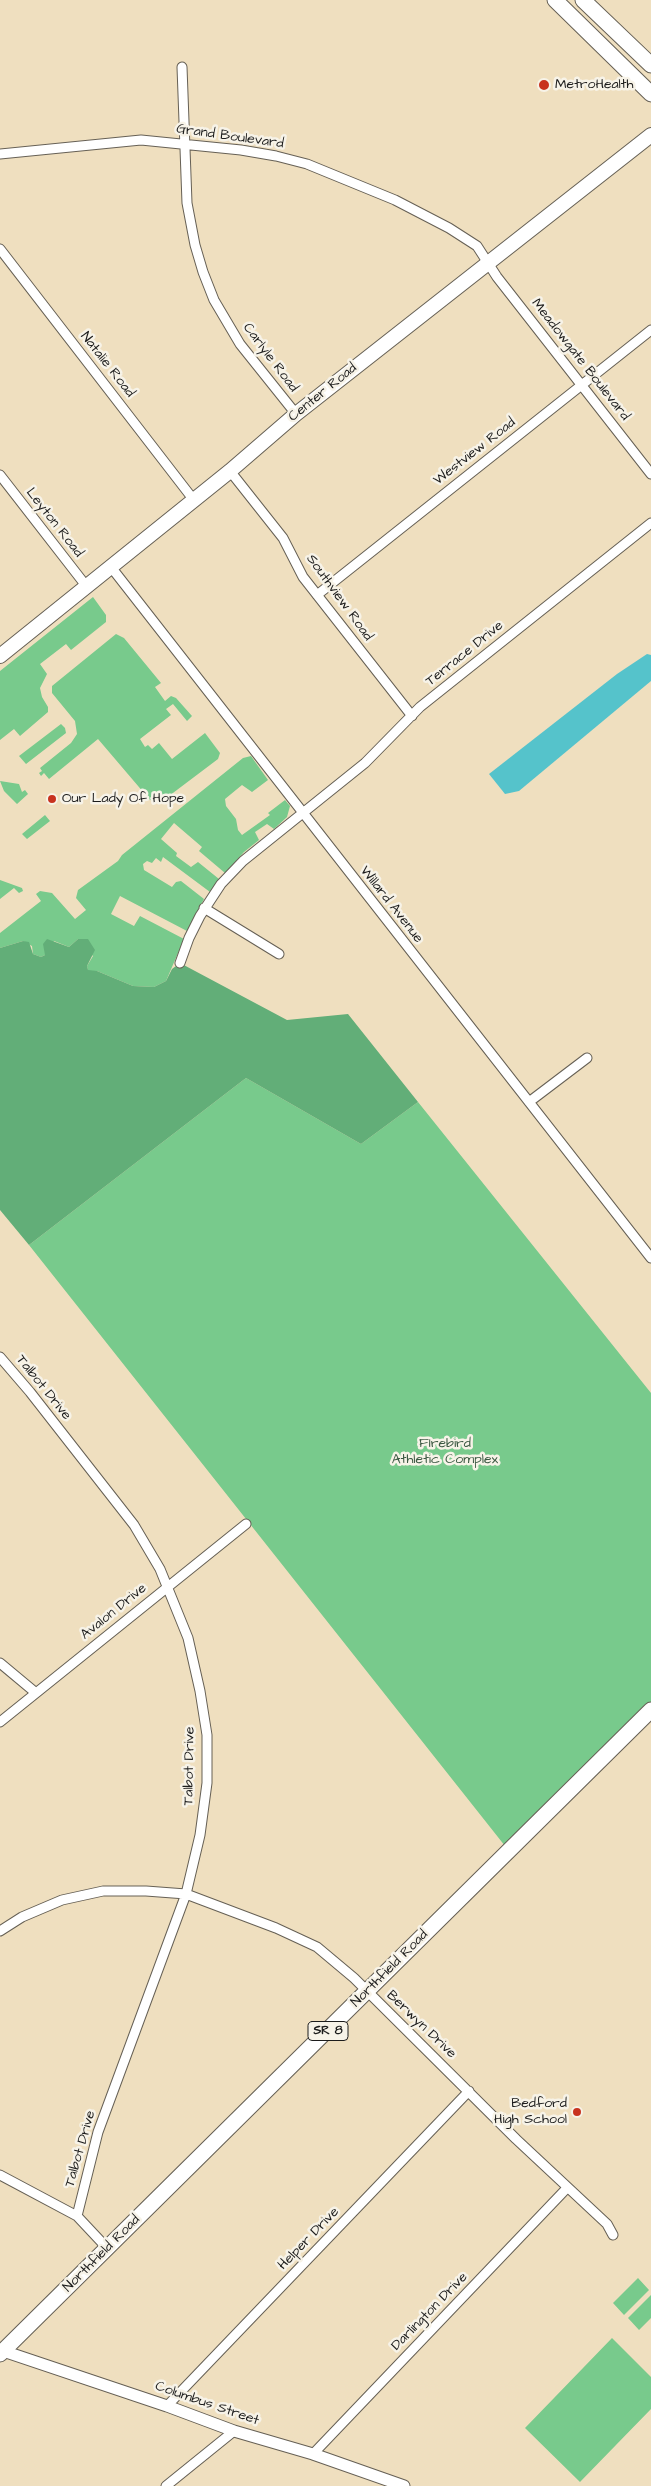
<!DOCTYPE html>
<style>
body{margin:0}
canvas{display:block;background:#efdfbf}
</style>
<canvas width="651" height="2486"></canvas>
<script>
const g = document.querySelector('canvas').getContext('2d');
g.lineJoin = 'round';
function paint(path, color) { g.fillStyle = color; g.fill(path, 'evenodd'); }
const poly = rows => new Path2D(rows.map(r => 'M' + r).join(''));
function trace(path, color, width, dash) { g.strokeStyle = color; g.lineWidth = width; g.lineCap = dash ? 'butt' : 'round'; g.setLineDash(dash || []); g.stroke(path); }
function drawText(font, color, halo, rows, align = 'center') {
  g.font = font + ' "Architects Daughter",sans-serif'; g.lineWidth = 5; g.setLineDash([]); g.textBaseline = 'middle'; g.strokeStyle = halo; g.fillStyle = color; for (const [text, x, y, turn = 0] of rows) {
    g.save(); g.translate(x, y); g.rotate((+turn || 0) * Math.PI / 180); g.textAlign = isNaN(turn) ? turn : align; if (halo) g.strokeText(text, 0, 0); g.fillText(text, 0, 0); g.restore();
  }
}
paint(poly([
 [93,597,106,615,106,622,71,650,66,644,40,664,47,674,40,688,42,697,48,707,48,712,20,736,14,729,0,740,0,671],
 [116,634,124,638,161,683,155,687,165,701,171,696,176,698,192,716,187,721,173,704,166,709,171,715,140,739,145,747,148,745,152,749,159,743,172,759,205,733,220,753,218,759,161,802,150,800,98,739,49,779,44,773,41,776,39,773,42,771,40,768,71,743,77,734,75,721,52,693,52,686],
 [61,724,65,728,66,733,26,764,19,756],
 [251,756,268,780,252,792,242,785,225,799,226,806,236,819,238,830,242,835,270,815,268,813,285,800,290,806,287,817,274,829,267,824,255,832,259,840,244,852,225,873,199,851,202,847,174,823,161,839,177,853,176,856,191,867,198,862,219,879,210,892,163,857,161,862,156,858,152,863,147,861,143,864,144,870,172,887,176,882,181,881,204,899,187,931,120,896,111,914,134,926,140,916,184,939,166,981,154,987,133,986,97,971,88,971,87,966,93,956,78,939,69,947,54,941,45,955,41,957,33,954,32,946,23,941,0,948,0,933,41,901,36,894,40,891,52,893,75,919,86,910,76,898,78,890,118,861,122,855,243,758],
 [0,781,19,784,22,792,25,790,28,794,17,804,4,791],
 [45,815,50,821,27,839,22,834],
 [0,880,22,888,23,891,19,893,14,888,0,899],
 [246,1078,361,1144,418,1102,651,1393,651,1710,509,1851,29,1245],
 [638,2278,649,2290,624,2315,613,2303],
 [651,2295,651,2318,639,2330,628,2318],
 [612,2338,651,2377,651,2409,580,2482,525,2428]
]), '#78ca8c');
paint(poly([
 [47,939,69,947,78,939,88,939,95,950,87,966,88,970,97,971,133,986,154,987,166,981,172,969,180,963,287,1020,348,1014,418,1102,361,1144,246,1078,29,1245,0,1210,0,948,23,941,29,942,33,954,41,957,45,955,43,944]
]), '#62ae78');
paint(poly([
 [647,654,651,655,651,681,519,791,505,794,489,774,617,674]
]), '#55c3cb');
const minor = poly([
 [182,67,187,203,195,245,203,272,214,300,240,344,296,414],
 [0,154,141,140,241,150,276,156,307,164,395,200,449,228,477,246,497,277,651,474],
 [0,249,193,499],
 [230,471,283,538,303,577,412,716],
 [0,475,87,587],
 [111,567,651,1258],
 [317,595,651,330],
 [204,908,279,954],
 [180,963,189,938,200,916,221,884,243,861,365,763,420,707,651,523],
 [529,1102,587,1058],
 [0,1357,30,1392,134,1525,160,1569,188,1638,200,1691,207,1735,207,1783,200,1835,186,1894,98,2132,77,2216],
 [0,1663,36,1693],
 [0,1722,246,1524],
 [0,1931,22,1917,62,1900,103,1891,146,1891,186,1894,276,1928,317,1947,354,1978,516,2139,607,2224,613,2235],
 [0,2175,77,2216,107,2248],
 [167,2406,469,2091],
 [313,2454,567,2188],
 [166,2486,234,2431]
]);
const tertiary = poly([
 [0,2350,167,2406,234,2431,313,2454,404,2486]
]);
const secondary = poly([
 [0,656,230,471,296,414,651,135]
]);
const primary = poly([
 [555,0,651,94],
 [583,0,651,65],
 [0,2354,651,1710]
]);
trace(minor, '#666055', 11);
trace(tertiary, '#666055', 13);
trace(secondary, '#666055', 16);
trace(primary, '#666055', 17);
trace(minor, '#fff', 9);
trace(tertiary, '#fff', 11);
trace(secondary, '#fff', 14);
trace(primary, '#fff', 15);
for (const [x, y, r, color] of [
 [544,85,6,"#c8321e"],
 [52,799,5,"#c8321e"],
 [577,2112,5,"#c8321e"]
]) { const dot = new Path2D(); dot.arc(x, y, r, 0, 2 * Math.PI); g.fillStyle = color; g.fill(dot); trace(dot, '#f7f3e8', 2); }
for (const [x, y, w] of [
 [328,2031,40]
]) { const box = new Path2D(); box.roundRect(x - w / 2, y - 9.5, w, 19, 4); g.fillStyle = '#f7f3e8'; g.fill(box); trace(box, '#1c1c1c', 1); }
drawText('bold 12px', '#1c1c1c', null, [
 ["SR 8",328,2031]
]);
drawText('14px', '#1c1c1c', '#f7f3e8', [
 ["MetroHealth",555,85],
 ["Our Lady Of Hope",62,799],
 ["Bedford",567,2104,"right"],
 ["High School",567,2120,"right"]
], 'left');
drawText('14px', '#1c1c1c', '#f7f3e8', [
 ["Grand Boulevard",230,137,8],
 ["Carlyle Road",270,358,53],
 ["Meadowgate Boulevard",580,360,52],
 ["Natalie Road",107,365,52],
 ["Center Road",323,393,-39],
 ["Westview Road",475,452,-38],
 ["Leyton Road",54,523,52],
 ["Southview Road",339,598,54],
 ["Terrace Drive",465,654,-39],
 ["Willard Avenue",391,905,52],
 ["Talbot Drive",43,1388,51],
 ["Avalon Drive",114,1612,-39],
 ["Talbot Drive",190,1766,-89],
 ["Northfield Road",390,1969,-45],
 ["Berwyn Drive",421,2025,44],
 ["Talbot Drive",81,2149,-74],
 ["Helper Drive",309,2239,-46],
 ["Northfield Road",102,2254,-45],
 ["Darlington Drive",430,2312,-46],
 ["Columbus Street",207,2404,19]
]);
drawText('14px', '#3c5943', '#f7f3e8', [
 ["FIrebird",445,1444],
 ["Athletic Complex",445,1460]
]);
</script>
